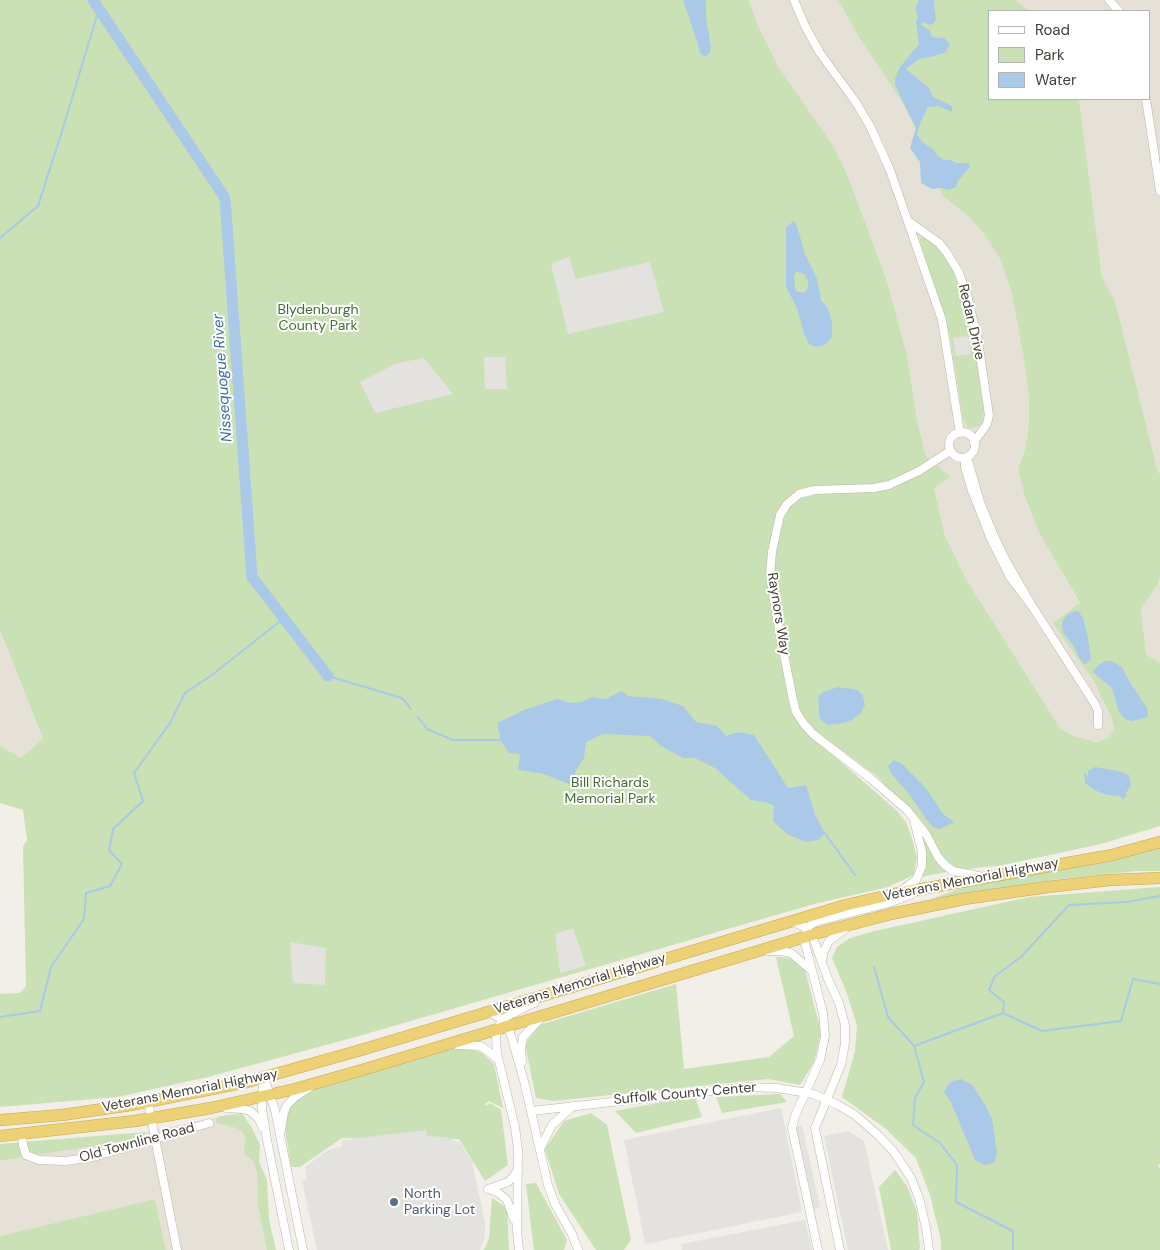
<!DOCTYPE html>
<style>
body{margin:0}
#map{position:relative;width:1160px;height:1250px;overflow:hidden;background:#f1efe7;font-family:"DM Sans",sans-serif}
canvas{display:block}
.legend{position:absolute;left:988px;top:10px;width:162px;height:90px;box-sizing:border-box;background:#fff;border:1px solid #b4b3af;margin:0;padding:6px 9px;list-style:none;font-size:15px;color:#444037}
.legend li{display:flex;align-items:center;gap:10px;height:25px}
.legend b{width:25px;border:1px solid #b4b3af}
</style>
<div id="map">
<canvas width="1160" height="1250"></canvas>
<ul class="legend">
<li><b style="height:6px;background:#fff"></b>Road</li>
<li><b style="height:14px;background:#c9e1b4"></b>Park</li>
<li><b style="height:14px;background:#aac9e8"></b>Water</li>
</ul>
</div>
<script>
const g = document.querySelector('canvas').getContext('2d');
g.lineJoin = 'round';
function paint(path, color) { g.fillStyle = color; g.fill(path, 'evenodd'); }
const poly = rows => new Path2D(rows.map(r => 'M' + r).join(''));
function trace(path, color, width, dash) { g.strokeStyle = color; g.lineWidth = width; g.lineCap = dash ? 'butt' : 'round'; g.setLineDash(dash || []); g.stroke(path); }
function drawText(font, color, halo, rows, align = 'center') {
  g.font = font + ' "DM Sans",sans-serif'; g.lineWidth = 4; g.setLineDash([]); g.textBaseline = 'middle'; g.strokeStyle = halo; g.fillStyle = color; for (const [text, x, y, turn = 0] of rows) {
    g.save(); g.translate(x, y); g.rotate((+turn || 0) * Math.PI / 180); g.textAlign = isNaN(turn) ? turn : align; if (halo) g.strokeText(text, 0, 0); g.fillText(text, 0, 0); g.restore();
  }
}
paint(poly([
 [749,0,838,0,859,36,903,104,913,124,942,195,969,217,984,234,1000,259,1011,290,1024,358,1029,398,1029,425,1025,449,1018,469,1025,497,1039,533,1080,604,1093,680,1111,716,1114,727,1112,733,1108,738,1102,741,1089,741,1074,736,1060,728,966,579,945,536,934,488,949,477,926,456,917,420,907,355,887,281,849,179,834,147,778,66,758,26],
 [1016,0,1160,0,1160,474,1158,473,1115,301,1102,277,1079,99,1149,99,1149,11,1029,11],
 [1160,577,1160,663,1146,654,1141,609,1157,585],
 [0,630,61,785,0,780],
 [241,1112,257,1173,258,1207,267,1250,166,1250,155,1199,0,1236,0,1161,143,1138,146,1132]
]), '#e5e1d6');
paint(poly([
 [0,0,749,0,758,26,778,66,834,147,849,179,887,281,907,355,917,420,926,456,950,477,934,488,945,536,966,579,1060,728,1074,736,1096,742,1108,738,1112,733,1114,727,1111,716,1093,680,1053,623,1080,603,1039,533,1025,497,1018,469,1025,449,1029,425,1029,398,1024,358,1011,290,1000,259,984,234,969,217,942,195,913,124,903,104,859,37,838,0,1016,0,1029,11,989,11,989,99,1079,99,1102,277,1115,301,1158,472,1160,474,1160,577,1157,585,1141,609,1146,654,1160,663,1160,826,1101,844,1003,865,958,870,945,862,926,833,878,777,798,719,810,735,896,810,906,822,912,838,917,858,914,875,888,887,814,904,359,1036,208,1077,117,1097,0,1107,0,994,20,993,26,986,23,847,27,840,23,810,0,803,0,746,21,758,43,739,0,630],
 [920,237,929,239,945,255,955,274,964,298,971,327,984,411,983,421,979,426,973,428,968,428,963,418,950,336,944,313,924,254,920,241],
 [919,829,951,871,921,877],
 [1160,845,1160,871,1136,871,1060,879,931,899,973,884],
 [1160,887,1160,1164,1158,1165,1160,1169,1160,1250,941,1250,941,1240,930,1195,916,1158,886,1129,842,1097,855,1051,857,1025,846,991,832,958,837,947,850,938,875,931,1029,897],
 [776,957,794,958,805,970,821,1032,814,1062,800,1085,768,1079,553,1101,536,1098,525,1044,539,1025,676,984,684,1069,769,1057,794,1036],
 [462,1046,482,1053,494,1064,503,1108,489,1101,485,1104,486,1106,490,1103,501,1110,508,1165,485,1181,459,1139,342,1138,300,1167,291,1167,285,1129,286,1112,294,1100,308,1091],
 [780,1094,787,1102,722,1113,716,1097],
 [695,1096,702,1117,636,1133,615,1111],
 [241,1112,252,1128,260,1145,259,1162,267,1180,269,1220,276,1250,267,1250,258,1207,257,1173,254,1162,244,1153,246,1139,243,1132,237,1128,217,1123,216,1119,221,1116,234,1115,239,1116],
 [591,1113,607,1125,631,1240,624,1250,596,1250,559,1194,545,1149,564,1121],
 [146,1132,143,1138,0,1161,0,1144],
 [895,1170,907,1186,917,1212,920,1248,919,1250,891,1250,879,1187],
 [536,1183,567,1240,564,1250,534,1250,526,1184],
 [492,1198,507,1208,509,1250,484,1250,489,1238],
 [155,1199,166,1250,0,1250,0,1236]
]), '#c9e1b4');
paint(poly([
 [569,257,576,279,650,262,664,312,568,334,551,264],
 [968,336,971,354,956,356,953,338],
 [484,357,505,357,507,389,485,389],
 [424,358,453,394,375,413,360,382,397,363],
 [573,928,586,966,560,973,555,934],
 [290,942,326,948,325,985,293,983],
 [781,1108,802,1212,645,1244,624,1140],
 [802,1125,820,1207,814,1209,796,1127],
 [426,1130,427,1136,446,1137,460,1143,472,1161,485,1223,485,1237,480,1250,317,1250,302,1180,307,1179,305,1167,328,1150,342,1146,342,1140],
 [848,1131,864,1141,888,1250,848,1250,824,1136],
 [805,1220,812,1250,682,1250,681,1244]
]), '#e3e2df');
paint(poly([
 [683,0,704,0,706,1,706,18,711,47,710,53,705,57,700,53,696,38],
 [919,0,935,0,934,4,936,19,934,23,929,25,923,22,921,24,930,31,932,37,944,38,950,44,946,52,935,56,919,59,906,69,929,88,933,97,952,106,952,112,938,106,928,107,921,121,917,134,922,142,933,149,938,156,944,160,951,160,956,163,968,163,970,167,958,181,956,187,949,190,942,188,932,189,921,183,920,162,910,148,916,128,895,85,895,79,900,67,919,44,916,21,918,17,915,8],
 [794,221,797,226,805,254,817,279,821,300,827,307,832,321,832,337,828,342,822,346,815,347,809,344,804,333,797,308,786,287,786,227],
 [797,271,804,274,808,281,808,288,804,293,796,291,795,288,794,275],
 [1078,611,1083,618,1087,633,1091,659,1086,664,1084,664,1080,659,1073,645,1063,632,1062,625,1063,620,1066,616,1072,612],
 [1105,661,1111,661,1122,667,1129,681,1147,708,1148,713,1147,717,1132,721,1127,720,1122,716,1118,709,1112,688,1093,672,1097,666],
 [838,687,858,690,863,696,865,705,860,714,852,720,839,724,828,725,820,719,818,701,819,696,823,692],
 [621,691,628,696,662,699,683,706,696,722,717,726,726,736,739,732,754,735,788,788,806,785,816,817,825,833,819,840,806,842,787,834,773,821,774,806,766,802,751,800,715,768,695,758,683,758,661,746,650,736,603,734,586,742,584,758,575,772,576,787,544,774,518,770,520,754,509,753,501,741,497,723,524,710,557,699,571,703,582,702,592,697,606,699],
 [894,760,902,764,926,788,943,814,953,821,953,823,940,829,935,828,930,824,909,794,890,772,888,766],
 [1095,767,1119,771,1129,775,1131,785,1126,793,1127,796,1123,799,1119,796,1107,795,1094,790,1085,783,1084,772,1088,777,1088,771],
 [961,1079,972,1085,984,1103,992,1119,997,1153,994,1163,985,1165,975,1160,951,1102,944,1092,948,1084,953,1081]
]), '#aac9e8');
trace(poly([
 [0,238,38,206,63,128,99,9],
 [328,676,402,698,411,709],
 [418,717,427,729,453,740,502,740],
 [824,832,855,875],
 [874,967,888,1017,914,1046,924,1082,915,1098,913,1125,940,1143,957,1165,956,1202,1013,1231,1013,1250],
 [1003,1013,1004,1002,989,990,995,976,1021,957,1069,905,1127,902,1160,896],
 [0,1017,40,1011,51,967,84,919,86,893,110,886,122,864,109,850,113,829,143,801,134,773,170,723,185,693,212,675,284,618],
 [914,1046,1003,1013,1042,1031,1121,1021,1133,979,1160,984]
]), '#aac9e8', 2);
trace(poly([
 [93,0,225,198,252,577,328,676]
]), '#aac9e8', 11);
const minor = poly([
 [794,0,805,26,820,53,855,101,870,126,890,170,942,320,960,433],
 [1109,0,1119,11],
 [1146,99,1160,191],
 [908,221,939,243,947,253,958,271,967,295,978,341,989,415,987,424,974,442],
 '949 445a13 13 0 1 1 26 0a13 13 0 1 1-26 0Z',
 [950,451,919,471,889,485,874,488,815,490,799,494,787,504,780,515,772,552,770,575,779,629,793,700,796,712,804,724,813,734,870,778,907,810,926,834,938,857,945,865,953,871,979,876],
 [965,458,965,467,971,488,991,539,1010,577,1032,606,1005,559,994,536,980,502,967,457],
 [1032,606,1095,704,1098,711,1098,725],
 [902,890,916,880,922,866,922,852,915,824],
 [793,922,805,927,813,938,828,979,839,1003,845,1025,845,1043,841,1065,815,1128,840,1250],
 [768,951,781,951,791,953,812,971],
 [822,960,824,951,829,941,845,929],
 [488,1012,500,1018,505,1023,510,1032,524,1081,548,1185,555,1204,572,1234,578,1250],
 [457,1045,481,1046,498,1059],
 [522,1062,521,1049,523,1037,542,1017],
 [264,1077,275,1110,303,1250],
 [263,1079,262,1108,267,1140,289,1250],
 [148,1102,177,1250],
 [226,1108,243,1109,250,1111,258,1118,263,1128],
 [531,1111,748,1087,777,1088,813,1094,838,1105,855,1115,879,1136,894,1152,911,1178,919,1198,926,1228,929,1250],
 [281,1130,284,1112,287,1105,295,1097,309,1088],
 [22,1134,23,1145,26,1155,39,1160,66,1161,93,1157,209,1123],
 [540,1149,552,1125,573,1106],
 [488,1189,497,1192,507,1200,514,1220],
 [488,1189,508,1182,514,1176,518,1169],
 [519,1250,517,1231,518,1150,515,1127,497,1053,496,1037,498,1027,504,1018,534,1003],
 [818,1250,792,1128,795,1116,820,1060,825,1036,823,1013,805,943,806,932,808,927,815,922,889,903,910,895]
]);
const highway = poly([
 [0,1120,62,1115,131,1105,247,1082,361,1050,846,905,894,894,1112,855,1160,842],
 [0,1136,135,1121,211,1108,295,1089,362,1070,818,933,891,914,964,899,1048,887,1110,880,1160,878]
]);
trace(minor, '#bcb7ab', 9);
trace(highway, '#cba748', 12);
trace(minor, '#fff', 8);
trace(highway, '#edd176', 11);
for (const [x, y, r, color] of [
 [394,1202,5,"#5c6f8a"]
]) { const dot = new Path2D(); dot.arc(x, y, r, 0, 2 * Math.PI); g.fillStyle = color; g.fill(dot); trace(dot, '#fff', 2); }
drawText('14px', '#436f31', '#fff', [
 ["Blydenburgh",318,310],
 ["County Park",318,326],
 ["Bill Richards",610,783],
 ["Memorial Park",610,799]
]);
drawText('14px', '#444037', '#fff', [
 ["Redan Drive",971,322,77],
 ["Raynors Way",778,614,81],
 ["Veterans Memorial Highway",971,880,-11],
 ["Veterans Memorial Highway",580,984,-17],
 ["Veterans Memorial Highway",190,1091,-11],
 ["Suffolk County Center",685,1094,-5],
 ["Old Townline Road",137,1143,-15]
]);
drawText('14px', '#4e5e75', '#fff', [
 ["North",404,1194],
 ["Parking Lot",404,1210]
], 'left');
drawText('italic 15px', '#3d6ea3', '#fff', [
 ["Nissequogue River",223,378,-94]
]);
</script>
